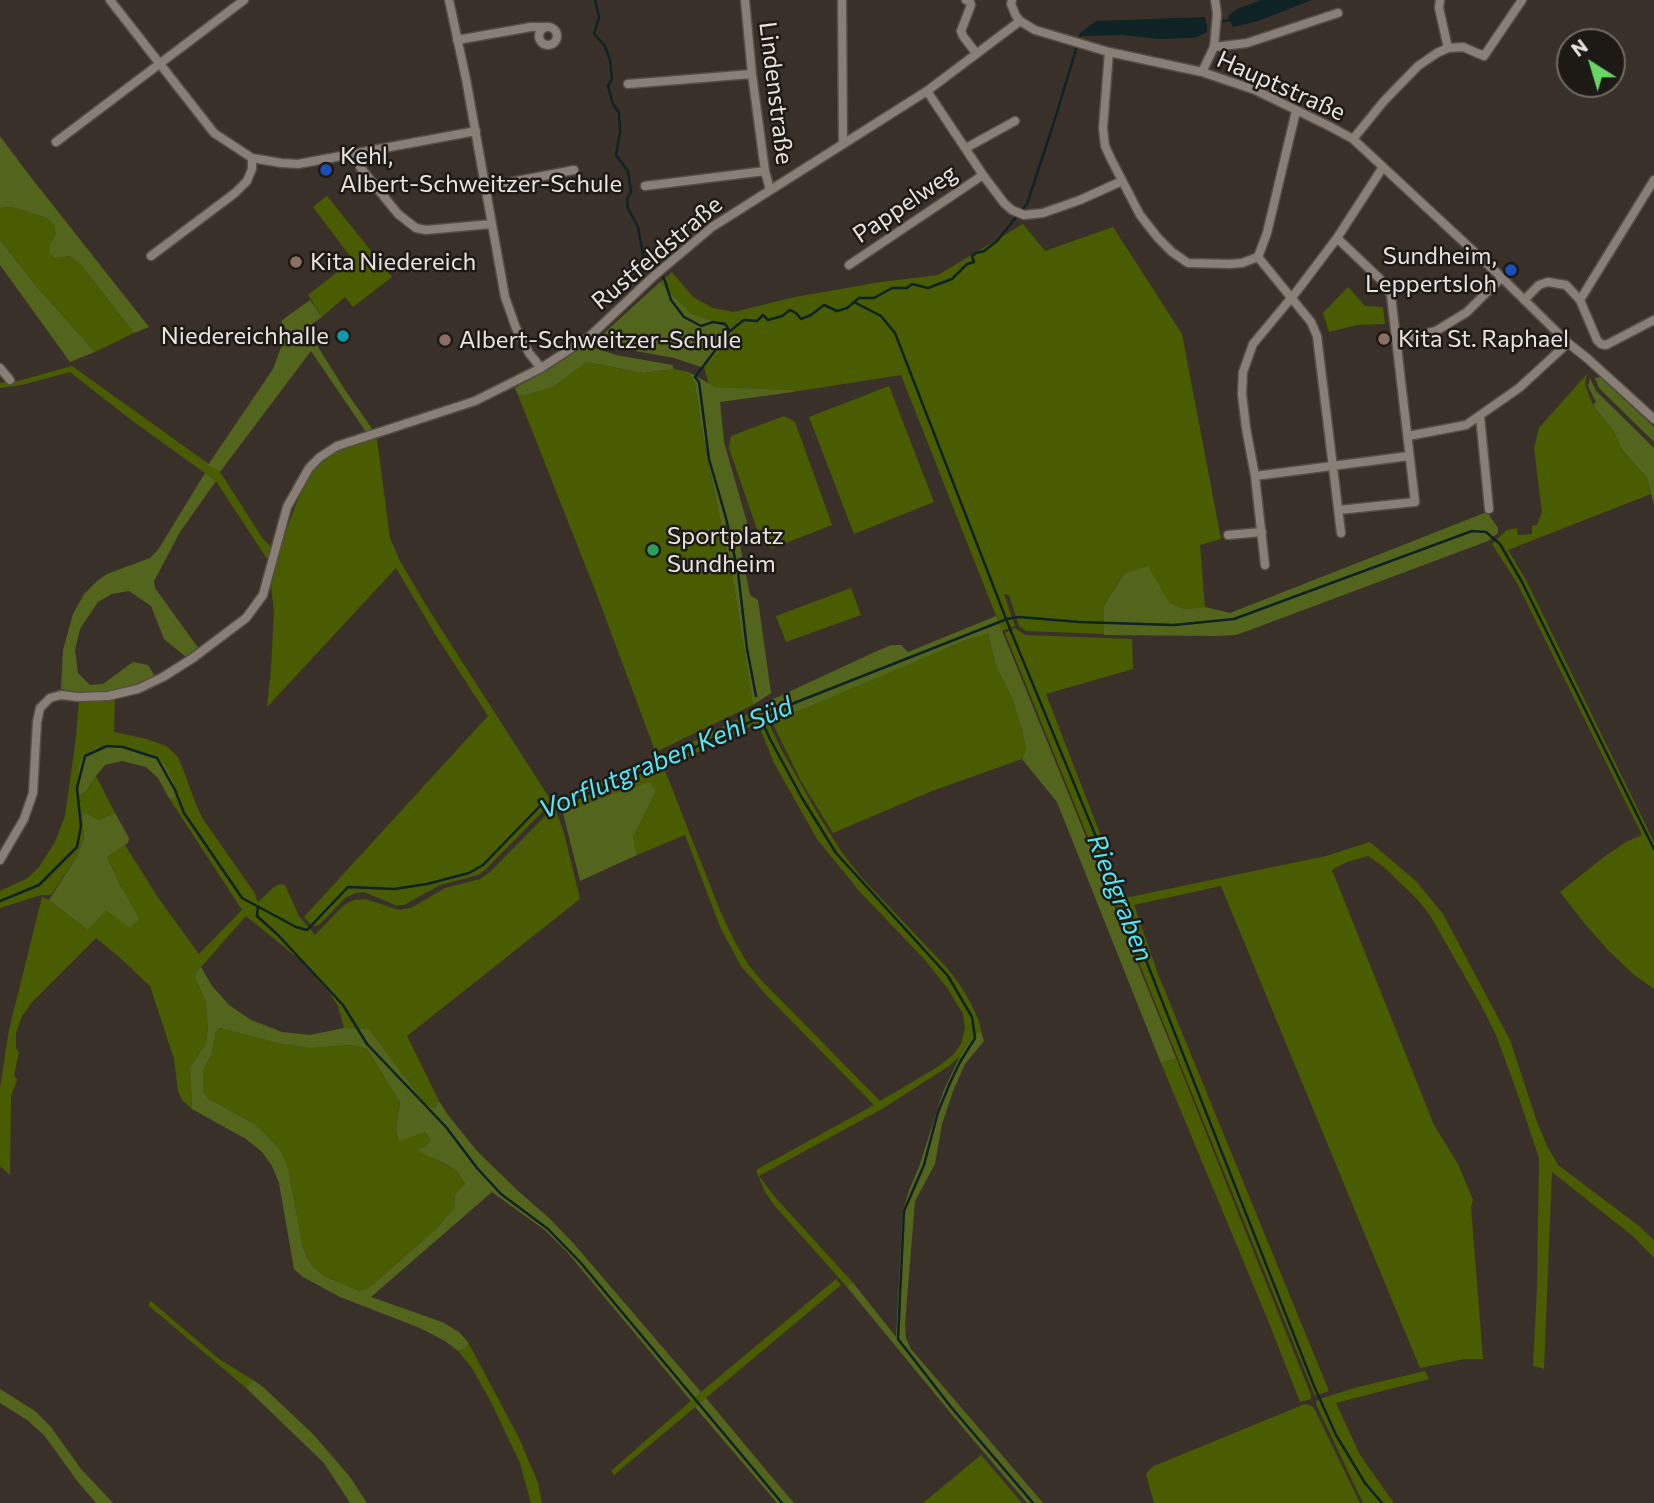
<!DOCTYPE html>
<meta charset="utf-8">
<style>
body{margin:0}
#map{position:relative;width:1654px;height:1503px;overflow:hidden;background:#393129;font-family:Commissioner,sans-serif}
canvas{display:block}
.north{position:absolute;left:1556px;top:28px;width:70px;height:70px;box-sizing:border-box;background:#1d1a16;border:2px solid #6e6a66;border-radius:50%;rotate:323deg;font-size:19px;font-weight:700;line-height:28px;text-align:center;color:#e8e3de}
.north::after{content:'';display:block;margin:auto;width:24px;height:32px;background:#67d466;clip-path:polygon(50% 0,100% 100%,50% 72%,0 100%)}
</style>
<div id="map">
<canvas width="1654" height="1503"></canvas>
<div class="north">N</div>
</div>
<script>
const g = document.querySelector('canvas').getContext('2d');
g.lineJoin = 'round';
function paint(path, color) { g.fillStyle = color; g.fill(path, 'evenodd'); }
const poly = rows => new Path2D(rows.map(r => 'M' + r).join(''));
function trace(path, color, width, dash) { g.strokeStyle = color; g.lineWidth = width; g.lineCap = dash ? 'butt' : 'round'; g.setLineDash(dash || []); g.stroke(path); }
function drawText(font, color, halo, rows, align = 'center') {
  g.font = font + ' Commissioner,sans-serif'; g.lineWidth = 5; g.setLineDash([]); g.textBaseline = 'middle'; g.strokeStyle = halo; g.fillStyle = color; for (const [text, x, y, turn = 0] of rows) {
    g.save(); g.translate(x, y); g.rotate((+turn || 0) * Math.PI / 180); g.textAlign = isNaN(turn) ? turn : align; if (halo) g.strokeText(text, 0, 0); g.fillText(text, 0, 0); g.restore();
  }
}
paint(poly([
 [327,196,392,277,353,307,345,297,322,317,308,295,353,260,313,207],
 [12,207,47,218,54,225,56,234,50,244,55,258,70,256,82,266,134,333,95,352,36,286,0,240,0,208],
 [1023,224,1045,251,1113,227,1182,334,1221,539,1200,545,1205,607,1185,609,1168,603,1148,567,1124,574,1104,606,1104,634,1026,631,1019,626,1009,595,1004,594,1015,626,1002,631,901,375,793,392,792,390,715,387,709,384,704,368,733,334,729,327,692,314,660,282,672,272,693,297,713,308,734,312,795,297,881,282,938,275],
 [1348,287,1365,306,1383,307,1385,324,1357,325,1329,332,1323,313],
 [587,362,643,373,674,369,689,372,695,384,701,428,734,586,753,705,658,751,654,748,597,595,518,395,526,395,553,387],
 [72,366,220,472,263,539,273,548,269,562,216,481,130,419,70,372,22,385,0,388,0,383,18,381],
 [1587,374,1585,385,1593,405,1614,432,1621,448,1647,478,1651,494,1508,550,1526,580,1654,842,1654,989,1633,974,1609,951,1585,924,1560,892,1604,857,1626,842,1642,835,1517,583,1492,544,1507,530,1517,528,1518,535,1532,534,1532,526,1537,525,1542,512,1534,448,1539,428],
 [889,386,934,502,854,534,809,417],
 [784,416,795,422,832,525,773,548,762,544,729,448,731,436],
 [377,439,390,538,400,561,429,610,552,802,485,870,478,875,440,885,404,905,395,905,364,892,356,893,345,898,319,925,312,926,304,917,488,716,435,634,396,568,267,707,271,669,274,611,271,586,283,539,298,499,313,470,326,457,343,448],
 [851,588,861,615,786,642,776,616],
 [1015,628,1025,635,1132,639,1133,669,1046,694,1125,898,1326,856,1370,842,1416,881,1443,914,1510,1040,1536,1119,1547,1146,1558,1165,1639,1226,1654,1240,1654,1258,1634,1237,1552,1172,1544,1369,1533,1366,1537,1289,1539,1158,1517,1092,1496,1035,1480,1003,1431,917,1419,901,1384,867,1368,856,1347,862,1332,870,1434,1125,1458,1164,1473,1200,1471,1207,1483,1359,1465,1359,1420,1368,1221,886,1134,905,1158,974,1329,1391,1315,1396,1005,633],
 [988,634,995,663,1013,701,1022,730,1026,750,1022,759,932,791,833,833,801,781,769,716,799,711,889,672,966,640],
 [115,699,114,732,147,739,166,746,177,756,181,764,197,807,203,819,254,892,258,902,273,888,279,884,285,885,299,916,315,935,344,905,354,900,365,899,399,910,411,908,445,888,480,879,490,872,550,811,555,808,564,833,580,899,407,1036,439,1101,435,1108,426,1105,369,1029,344,1028,338,1006,329,992,299,959,246,916,194,975,206,1003,208,1030,205,1045,190,1067,192,1109,182,1100,178,1091,174,1059,150,986,118,956,96,938,33,1001,22,1016,16,1033,16,1048,19,1053,14,1075,17,1080,11,1096,10,1175,0,1166,0,1088,9,1030,42,897,49,900,88,930,121,887,107,857,125,845,159,899,199,954,242,910,169,798,176,800,165,764,97,748,86,791,96,776,115,813,99,820,86,813,82,815,84,838,77,856,51,895,41,895,0,908,0,891,28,878,39,867,55,842,65,816,76,737,79,700],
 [756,710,763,711,781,749,819,816,841,851,861,877,947,968,960,985,970,1002,979,1021,981,1031,973,1036,960,1056,949,1066,882,1109,759,1176,775,1197,854,1284,850,1283,847,1287,774,1205,765,1192,756,1170,874,1105,769,998,741,966,721,929,685,835,637,855,633,837,656,791,607,796,563,813,558,804,560,800,564,797,670,753],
 [758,723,774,763,817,839,860,892,925,960,948,989,963,1014,965,1028,961,1044,953,1055,936,1068,880,1101,761,980,748,964,736,944,721,913,664,768],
 [222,1028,281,1044,310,1048,354,1045,367,1049,400,1102,396,1129,399,1140,424,1131,431,1142,419,1151,457,1171,465,1184,455,1194,454,1208,437,1228,369,1288,360,1291,324,1276,312,1266,303,1248,288,1168,251,1122,209,1099,203,1091,203,1071,212,1053,216,1032],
 [1176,1058,1311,1395,1311,1399,1300,1402,1267,1318,1161,1063],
 [836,1279,841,1285,614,1475,611,1471,701,1392],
 [151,1301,219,1359,253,1380,246,1388,148,1305],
 [468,1342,519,1438,538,1483,542,1503,531,1503,520,1463,491,1402,472,1368,458,1351,466,1348],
 [1425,1371,1429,1379,1336,1403,1360,1455,1394,1503,1363,1503,1316,1404,1317,1400,1354,1388],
 [1305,1404,1312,1406,1315,1410,1360,1503,1154,1503,1146,1474,1149,1470,1154,1466],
 [981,1455,1022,1503,923,1503]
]), '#495c02');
paint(poly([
 [0,136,26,171,149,327,134,333,82,266,70,256,55,258,49,252,50,244,56,234,54,225,47,218,12,207,0,208],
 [0,240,36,286,95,352,70,362,0,265],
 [660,282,692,314,730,327,734,334,704,368,674,358,614,347,606,341,603,334],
 [310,300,322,317,306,328,345,390,373,430,366,432,311,351,220,472,208,465,273,369,287,331,281,321],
 [586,345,616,355,672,365,674,369,643,373,587,362,553,387,526,395,518,395,515,388,551,368],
 [689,372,715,387,793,390,793,392,720,402,724,442,748,526,739,540,750,595,758,600,771,693,753,705,734,586,701,427,695,384],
 [1600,377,1654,427,1654,442,1599,388,1595,378],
 [1590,378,1596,391,1654,448,1654,505,1647,478,1621,448,1614,432,1593,405,1596,402,1588,386],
 [205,473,216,481,180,532,154,581,155,588,199,649,186,657,164,639,151,606,129,591,112,594,98,602,80,629,75,650,78,673,90,685,103,684,133,662,148,665,156,678,128,690,115,693,86,694,61,689,63,650,73,614,84,594,97,581,107,574,150,558,158,550],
 [1487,512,1498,528,1498,533,1488,541,1250,630,1236,635,1214,636,1104,635,1104,606,1124,574,1148,566,1169,603,1185,609,1205,607,1230,613],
 [996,616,1176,1058,1161,1063,1057,802,1022,759,1026,750,1022,730,1013,701,995,663,988,634,966,640,799,711,769,716,767,702,877,651,891,645,901,645,908,652],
 [121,746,151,754,165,764,173,782,176,800,169,798,158,778,146,767,122,761,105,765,96,776,86,791,77,796,79,764,84,755,97,748],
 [650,782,656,791,633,837,637,855,580,881,563,813,607,796],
 [86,813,99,820,115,813,129,838,128,843,107,857,121,887,139,919,130,928,106,910,88,930,49,900,77,856,84,838,82,815],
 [201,967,212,986,229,1005,251,1020,282,1032,310,1035,344,1028,369,1029,426,1105,435,1108,439,1101,448,1115,477,1151,517,1190,549,1218,574,1244,701,1392,691,1401,567,1252,546,1231,492,1192,371,1297,442,1322,459,1332,468,1342,466,1348,458,1351,445,1341,420,1328,340,1297,303,1277,294,1269,279,1183,272,1166,262,1152,246,1139,192,1109,190,1067,205,1045,208,1030,206,1003,194,975],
 [221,1028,281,1044,310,1048,353,1045,367,1049,400,1102,396,1129,399,1141,425,1132,431,1142,418,1151,443,1163,457,1171,465,1184,455,1194,454,1208,437,1228,369,1288,360,1291,324,1276,312,1266,303,1248,288,1168,280,1150,264,1133,251,1122,209,1099,203,1091,203,1071,212,1053,216,1032],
 [981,1031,984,1041,965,1064,953,1091,942,1124,935,1164,915,1201,905,1324,906,1338,911,1349,1043,1503,1027,1503,958,1422,847,1287,850,1283,854,1284,896,1337,902,1224,903,1211,909,1190,919,1167,943,1092,960,1056,973,1036],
 [253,1380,263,1387,313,1434,350,1477,367,1503,350,1503,324,1463,246,1388],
 [0,1389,35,1411,51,1427,81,1469,113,1503,96,1503,78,1482,44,1435,27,1420,0,1403],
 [706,1398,766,1470,794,1503,777,1503,695,1407]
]), '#53651c');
paint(poly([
 [1261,0,1312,0,1258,21,1233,27,1228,16,1237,9],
 [1205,17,1207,26,1207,32,1195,38,1158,39,1122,35,1080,36,1080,33,1096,21]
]), '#0f2224');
trace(poly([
 [595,0,599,17,594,34,605,46,610,60,612,79,608,86,613,104,619,113,620,132,616,155,628,171,631,192,627,199,628,208,638,227,643,255,657,269],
 [1219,22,1229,20],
 [1021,211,1027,204,1054,122,1080,36],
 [661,274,665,281,671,300,684,317,701,326,713,322,725,324,730,331,744,320,757,321,763,315,768,320,782,316,790,310,796,313,801,319,811,315,824,305,837,311,847,308,859,298,874,298,892,288,907,288,912,284,928,288,952,279,967,264,974,262,972,256,976,253,984,251,997,241,1017,216],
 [854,302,881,316,895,333,1010,629,1123,902,1314,1386,1336,1435,1365,1483,1382,1503],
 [730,331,695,377,699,382,709,459,726,518,738,572,747,649,756,696],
 [760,717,770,739,802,798,836,853,948,976,972,1017,975,1038,960,1062,950,1083,938,1112,924,1165,904,1211,898,1339,951,1407,1033,1503],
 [0,901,39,885,77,847,81,826,77,788,85,756,107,746,123,747,157,758,175,790,184,813,242,898,296,927,307,930,348,887,394,889,427,884,469,873,483,865,540,806,563,804,646,770,774,711,1007,619,1019,617,1079,622,1174,625,1234,619,1472,531,1486,532,1500,544,1522,582,1654,849],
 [258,907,257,916,278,935,343,1005,367,1044,446,1127,477,1168,501,1194,548,1229,580,1262,782,1503]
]), '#0f2224', 2.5);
const minor = poly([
 [110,0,214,133,252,158,281,163,298,164,476,131],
 [449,0,466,79,505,297,516,328,529,353,541,368],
 [745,0,752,74,765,171,770,190],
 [842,0,843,144],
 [966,0,970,2,971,5,961,31,963,36,976,53],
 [1012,0,1011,4,1016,16,1020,21,1035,30,1109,52,1202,72,1255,90,1329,126,1353,139,1497,273,1568,343,1587,358,1654,419],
 [1440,0,1439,8,1448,48],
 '539 36a9 9 0 1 1 18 0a9 9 0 1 1-18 0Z',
 [457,40,531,27,547,27],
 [1214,47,1247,43,1338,13],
 [1109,52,1103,128,1105,146,1111,159,1140,215,1158,238,1172,252,1188,263,1230,264,1242,263,1258,257],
 [1202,72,1214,47,1217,14,1215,0],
 [628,84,752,74],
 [927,91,983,175,1004,203,1012,210,1024,215,1043,213,1080,200,1122,181],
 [1296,111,1267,233,1258,257,1311,322,1317,336,1341,533],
 [1353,139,1384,101,1418,66,1437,53,1448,48,1463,47,1484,56,1522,0],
 [56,142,244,0],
 [966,148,1015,121],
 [358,153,360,167,398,214,416,228,426,230,492,224],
 [645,186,765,171],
 [485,187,574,170],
 [1337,238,1380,279,1391,295,1415,502,1339,510],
 [151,256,235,193,247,181,252,169,252,158],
 [849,265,983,175],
 [1524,300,1539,285,1548,282,1566,285,1580,300,1597,340,1601,344,1606,345,1654,320],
 [1580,300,1654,180],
 [1397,340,1436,331,1467,312,1501,278],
 [0,368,10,380],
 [1480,416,1489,509],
 [1408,436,1466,425,1519,388,1568,343],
 [1255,476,1409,456],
 [1228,535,1262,532],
 [1265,565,1255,476,1246,428,1242,394,1243,372,1253,344,1297,291,1337,238,1383,167],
 [0,860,24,819,33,793,37,722,40,708,50,698,61,695,78,697,108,696,138,689,163,677,193,658,246,618,263,595,287,507,309,468,320,457,337,446,475,401,541,368,590,336,655,275,712,227,927,91,1020,21]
]);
trace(minor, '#544e47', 11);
trace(minor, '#897f76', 8);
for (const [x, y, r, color] of [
 [326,170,7,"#1a4fb4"],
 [296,262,7,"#8d6e63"],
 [1511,270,7,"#1a4fb4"],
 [343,336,7,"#0f9aa8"],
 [1384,339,7,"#8d6e63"],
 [445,340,7,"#8d6e63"],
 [653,550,7,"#2e9e5b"]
]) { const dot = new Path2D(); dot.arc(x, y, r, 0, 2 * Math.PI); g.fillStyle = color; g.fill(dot); trace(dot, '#1d1a16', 2.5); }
drawText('24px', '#e8e3de', '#1d1a16', [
 ["Hauptstraße",1281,86,24],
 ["Lindenstraße",776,93,83],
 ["Pappelweg",905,204,-34],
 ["Rustfeldstraße",657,253,-40]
]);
drawText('24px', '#e8e3de', '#1d1a16', [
 ["Kehl,",340,156],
 ["Albert-Schweitzer-Schule",340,184],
 ["Sundheim,",1497,256,"right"],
 ["Leppertsloh",1497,284,"right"],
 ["Kita Niedereich",310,262],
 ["Niedereichhalle",329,336,"right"],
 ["Kita St. Raphael",1398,339],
 ["Albert-Schweitzer-Schule",459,340],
 ["Sportplatz",667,536],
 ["Sundheim",667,564]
], 'left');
drawText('italic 26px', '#52e7f3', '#1d1a16', [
 ["Vorflutgraben Kehl Süd",666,758,-23],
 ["Riedgraben",1120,898,68]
]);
</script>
